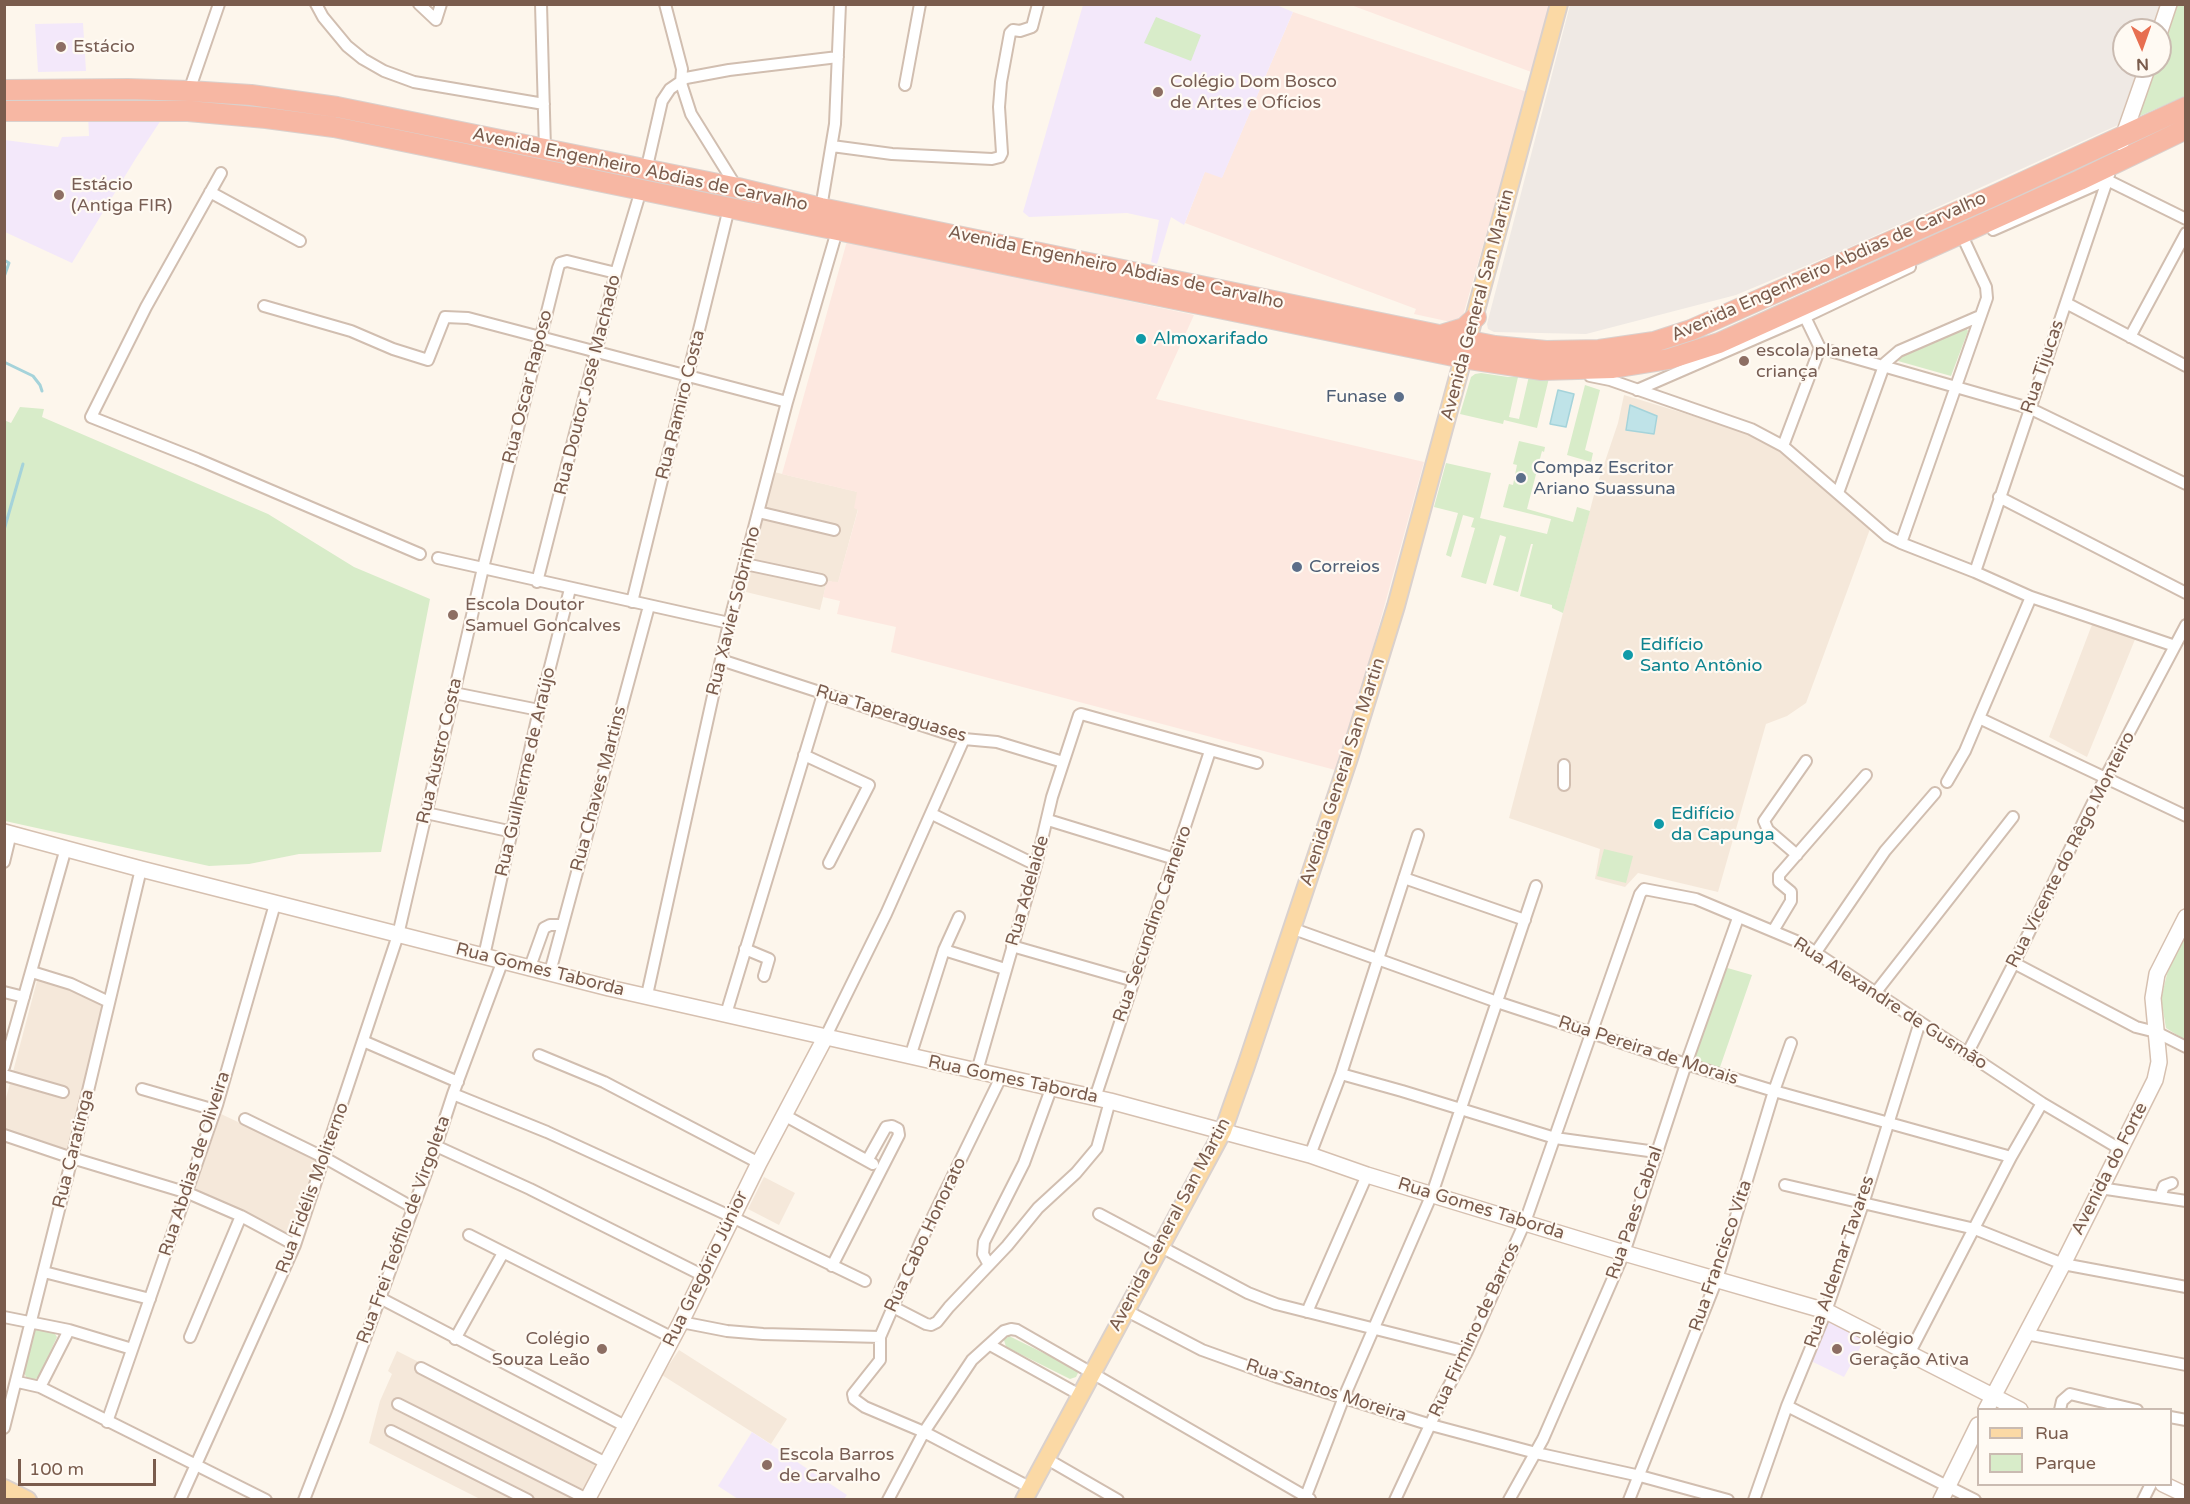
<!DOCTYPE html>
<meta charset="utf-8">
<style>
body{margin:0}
#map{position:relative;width:2190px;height:1504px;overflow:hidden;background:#fdf6ec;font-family:"Varela Round",sans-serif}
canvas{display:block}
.frame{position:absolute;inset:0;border:6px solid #7a5c4d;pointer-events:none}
.legend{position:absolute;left:1977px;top:1408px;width:195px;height:78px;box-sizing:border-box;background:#fffaf3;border:2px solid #cabbb1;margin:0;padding:8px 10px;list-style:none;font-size:18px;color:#7a5c4d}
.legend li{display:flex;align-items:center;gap:12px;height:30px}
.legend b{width:30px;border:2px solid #cabbb1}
.north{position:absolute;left:2112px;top:18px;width:60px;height:60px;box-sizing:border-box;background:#fffaf3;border:2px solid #cabbb1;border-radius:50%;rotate:178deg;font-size:16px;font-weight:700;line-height:24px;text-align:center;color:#7a5c4d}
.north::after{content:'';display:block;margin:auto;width:21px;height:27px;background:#e76f51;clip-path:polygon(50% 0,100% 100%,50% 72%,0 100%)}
.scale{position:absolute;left:18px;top:1459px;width:138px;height:27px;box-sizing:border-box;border:3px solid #7a5c4d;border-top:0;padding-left:8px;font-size:18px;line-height:21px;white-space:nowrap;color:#7a5c4d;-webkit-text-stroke:4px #fffaf3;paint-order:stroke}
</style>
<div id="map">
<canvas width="2190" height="1504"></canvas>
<div class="frame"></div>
<ul class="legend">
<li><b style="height:8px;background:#fbd9a5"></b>Rua</li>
<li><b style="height:16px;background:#d8ecc9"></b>Parque</li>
</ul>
<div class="north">N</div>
<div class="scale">100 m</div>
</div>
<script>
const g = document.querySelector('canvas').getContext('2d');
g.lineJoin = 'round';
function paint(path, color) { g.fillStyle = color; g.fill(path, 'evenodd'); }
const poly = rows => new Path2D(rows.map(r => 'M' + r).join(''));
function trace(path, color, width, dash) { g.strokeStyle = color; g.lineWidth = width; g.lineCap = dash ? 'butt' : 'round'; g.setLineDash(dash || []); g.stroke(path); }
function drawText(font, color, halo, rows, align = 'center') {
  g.font = font + ' "Varela Round",sans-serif'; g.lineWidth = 4.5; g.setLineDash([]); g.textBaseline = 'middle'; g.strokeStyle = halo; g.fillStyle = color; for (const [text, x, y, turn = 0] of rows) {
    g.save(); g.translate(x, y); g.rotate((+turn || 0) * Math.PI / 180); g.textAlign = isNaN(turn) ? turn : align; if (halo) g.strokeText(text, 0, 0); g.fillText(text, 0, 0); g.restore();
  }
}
paint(poly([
 [1624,395,1756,435,1778,449,1870,529,1806,703,1787,716,1766,724,1718,892,1638,873,1625,887,1595,879,1600,849,1509,818,1595,491,1618,423],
 [774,472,858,492,858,509,838,583,827,581,820,610,746,592],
 [2093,622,2136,637,2087,757,2049,737],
 [38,977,66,986,105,1004,69,1154,5,1132,5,1102],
 [221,1114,319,1160,294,1240,194,1192],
 [764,1177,795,1193,779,1225,748,1209],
 [679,1350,787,1419,771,1444,662,1375],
 [397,1351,606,1456,585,1499,480,1499,369,1443,380,1401,392,1374,388,1371]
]), '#f5e8da');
paint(poly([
 [1351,5,1552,5,1534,73],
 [1293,12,1527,92,1462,319,1451,322,1414,314,1416,309,1185,223,1205,171,1222,177],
 [847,241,1194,315,1156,399,1424,462,1339,771,891,652,896,627,837,614,840,601,823,597,827,581,838,582,858,510,854,508,857,492,782,474]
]), '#fde8e0');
paint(poly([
 [1570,5,1570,4,2160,5,2151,30,2124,30,2124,66,2139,66,2118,125,1841,251,1736,295,1586,334,1494,332,1488,329,1487,324]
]), '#efe9e4');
paint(poly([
 [1274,4,1293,12,1222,178,1205,172,1184,225,1171,217,1157,264,1151,262,1159,220,1127,213,1029,217,1023,212,1083,5],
 [83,23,86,71,38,72,35,24],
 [88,114,165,114,136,158,72,263,5,232,5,140,58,147,62,137,89,136],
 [1829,1322,1866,1337,1844,1377,1811,1361,1826,1324],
 [752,1432,847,1495,844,1499,738,1499,718,1486]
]), '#f3e8fa');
paint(poly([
 [2173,5,2185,5,2185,96,2140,116,2139,115,2153,66,2160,66,2160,44],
 [1156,17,1201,35,1191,61,1144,43],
 [1965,326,1968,331,1951,376,1898,361,1898,357],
 [1481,373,1508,377,1518,377,1509,417,1519,419,1529,376,1549,378,1537,428,1504,420,1503,424,1460,414,1471,377,1475,374],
 [1585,385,1600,390,1585,450,1593,453,1591,462,1567,455],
 [20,407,44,409,42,417,268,514,354,567,430,599,381,852,299,854,249,864,209,866,5,821,4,420,11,423],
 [1519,441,1545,447,1544,452,1542,451,1527,509,1573,522,1577,507,1590,511,1563,613,1552,608,1552,605,1520,596,1533,544,1531,544,1518,592,1493,585,1506,537,1500,535,1486,584,1461,577,1475,528,1471,527,1474,518,1463,515,1451,557,1446,555,1458,513,1434,507,1446,463,1491,473,1480,518,1547,534,1551,519,1503,507,1509,484,1513,485,1517,465,1513,464],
 [1604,849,1633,856,1626,883,1597,876],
 [2185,933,2185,1040,2166,1028,2161,999,2167,974],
 [1724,967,1752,975,1719,1070,1691,1061],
 [37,1328,53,1331,57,1337,39,1376,33,1381,28,1380,24,1373,34,1331],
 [1009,1336,1076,1369,1078,1373,1076,1377,1070,1379,1006,1347,1004,1340]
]), '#d8ecc9');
const water = poly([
 [1558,390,1574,394,1566,427,1550,424,1558,390],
 [1630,405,1657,416,1654,434,1626,430,1630,405]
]);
paint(water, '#bfe3e8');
trace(water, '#a5d3da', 1.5);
trace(poly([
 [4,260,9,263,4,277],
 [4,362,33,376,40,385,42,391],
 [4,530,23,464]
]), '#a5d3da', 3);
const street = poly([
 [316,4,323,17,347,46,363,59,384,71,414,82,544,104],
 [419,4,436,20,441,4],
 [541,4,545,149],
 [665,4,682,69,681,83,691,114,737,188],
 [905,85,920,4],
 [189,91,219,4],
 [832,146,892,154,992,159,1000,157,1002,153,999,107,1001,82,1010,33,1013,30,1020,31,1032,27,1038,4],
 [646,171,662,101,670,89,686,78,729,70,838,57],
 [221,173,146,307,91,417,197,459,420,554],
 [210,192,300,241],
 [821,208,835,124,840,4],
 [1993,230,2107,180,2186,219],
 [2066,303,2186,366],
 [264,306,351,331,393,349,428,360,445,317,468,318,787,402],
 [2130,337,2186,233],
 [1820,348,2029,408,2186,484],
 [1590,376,1610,380,1751,429,1783,446,1887,536,1901,543,1975,572,2031,597,2175,646],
 [1637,390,1805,317,1910,267],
 [1783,446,1820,348,1805,317],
 [1838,493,1885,363,1899,351,1980,316],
 [1999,497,2186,593],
 [758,512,834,530],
 [1901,543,1987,298,1986,287,1965,242],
 [438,558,729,623],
 [745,564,821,580],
 [1975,572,2109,175],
 [537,582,616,273,641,190],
 [632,602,729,208],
 [721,660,964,739,997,742,1063,762],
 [454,693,539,710],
 [1979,718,2186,816],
 [804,755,869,785,829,863],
 [1947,782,1965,751,1979,718,2031,597],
 [1564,785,1564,765],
 [426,813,513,832],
 [932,814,1036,865],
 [1048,820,1175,859],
 [1797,855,1768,830,1764,821,1806,761],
 [4,862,11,833],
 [1404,878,1525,920],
 [1291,928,1497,1002,1686,1064,1774,1091,2011,1157],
 [1773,931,1791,901,1791,892,1779,882,1779,875,1866,775],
 [1012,946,1134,981],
 [745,949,769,959,764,976],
 [944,950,1005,969],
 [1816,952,1885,851,1935,793],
 [484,956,539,710,570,589],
 [2014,963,2136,1027,2156,1032,2186,1047],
 [530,967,544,928,550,925,561,925],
 [32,972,71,984,109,1002],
 [550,972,649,606],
 [4,992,24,997],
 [1876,992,2013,817],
 [647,995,729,623,787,402,837,231],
 [726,1014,823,694],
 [825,1038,886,914,964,739],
 [363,1041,458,1082],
 [1967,1054,2014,963,2105,778,2186,625],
 [539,1055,604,1082,759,1163],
 [910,1057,944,950,959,917],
 [4,1067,66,848],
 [977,1071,1036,865,1052,797,1079,715,1081,714,1257,763],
 [1341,1074,1402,1091,1555,1138,1656,1152],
 [4,1075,63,1092],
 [1001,1077,921,1241,893,1307,880,1337,880,1360,853,1394,854,1399,865,1407,924,1432,1031,1488],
 [142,1089,215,1110],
 [453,1094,547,1132,732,1217,865,1281],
 [1095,1098,1210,751],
 [784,1115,873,1164],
 [245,1119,325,1158,412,1207],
 [4,1135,72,1158,188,1193,241,1216,295,1245],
 [436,1146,530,1189,704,1276],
 [1310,1155,1341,1074,1418,835],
 [1785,1185,1975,1229,2063,1264,2186,1287],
 [2100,1188,2186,1201],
 [2160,1197,2164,1186,2172,1183],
 [1099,1214,1248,1293,1276,1304,1467,1352],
 [469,1235,673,1338],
 [989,1265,983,1254,984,1242,1024,1163,1051,1089],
 [832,1266,899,1135,898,1129,892,1126,886,1127,867,1161],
 [44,1272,150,1299],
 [380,1298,627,1427],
 [893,1307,926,1324,931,1325,937,1322,949,1307,1007,1246,1038,1208,1076,1173,1097,1148,1110,1101],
 [1125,1310,1202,1350,1277,1377,1431,1425,1536,1453,1640,1476,1728,1500],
 [1307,1312,1367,1175],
 [4,1317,69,1330,132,1349],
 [681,1322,727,1331,763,1334,880,1337],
 [2026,1334,2186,1365],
 [190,1337,241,1216],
 [455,1339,503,1253],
 [990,1345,1080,1395],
 [1910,1352,2011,1157,2042,1103],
 [421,1368,606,1463],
 [18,1382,40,1387,266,1500],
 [40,1387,69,1330],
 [398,1404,587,1499],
 [1787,1406,1975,1500],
 [2060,1410,2062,1401,2070,1394,2137,1410],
 [2170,1417,2186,1420],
 [107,1422,217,1105,275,904],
 [4,1428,72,1158,141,869],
 [391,1431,528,1500],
 [1047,1459,1118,1500],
 [1306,1496,1344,1397,1432,1194,1536,886],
 [180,1500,295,1245,398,935,483,568,558,268,560,263,567,261,616,273],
 [304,1500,337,1415,436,1146,453,1094,503,960],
 [888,1500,924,1432,972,1360,1004,1331,1011,1329,1017,1330,1092,1373,1310,1499],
 [1395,1500,1444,1395,1467,1352,1525,1222,1640,894,1644,889,1696,899,1801,943,2042,1103,2120,1149],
 [1509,1500,1543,1439,1624,1253,1686,1064,1738,918],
 [1629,1500,1717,1279,1774,1091,1791,1043],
 [1754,1500,1787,1406,1826,1311,1863,1204,1920,1022],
 [2143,1500,2151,1484]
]);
const secondary = poly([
 [2160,31,2169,4],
 [2121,143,2148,66],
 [4,832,141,869,609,988,1110,1101,1310,1155,1367,1175,1624,1253,1826,1311,2020,1410],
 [1986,1410,2063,1264,2155,1080,2159,1062,2153,998,2157,974,2186,917],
 [2163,1484,2186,1495],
 [587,1500,681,1322,759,1163,825,1038],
 [1941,1500,1978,1425]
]);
const primary = poly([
 [4,1488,28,1500],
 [1024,1500,1223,1131,1246,1066,1350,755,1396,606,1559,4]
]);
const highway = poly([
 [4,90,128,89,189,91,251,95,337,107,738,188,821,208,1439,335,1495,346,1546,351,1599,350,1654,342,1691,330,1991,197,2186,107],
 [4,111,188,111,266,118,334,127,1463,358,1542,370,1613,368,1669,359,1719,343,2080,180,2186,129],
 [1441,335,1464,328,1476,317]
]);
trace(street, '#d1beb0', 14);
trace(secondary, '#d6c0b0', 18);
trace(primary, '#dad1cd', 20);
trace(highway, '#dad1cd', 22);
trace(street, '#fff', 10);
trace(secondary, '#fff', 15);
trace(primary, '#fbd9a5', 16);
trace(highway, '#f7b7a3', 20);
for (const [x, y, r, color] of [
 [61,47,6,"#8d6e63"],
 [1158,92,6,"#8d6e63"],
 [59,195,6,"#8d6e63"],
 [1141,339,6,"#0f9aa8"],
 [1744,361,6,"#8d6e63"],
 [1399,397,6,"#5c6f8a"],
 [1521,478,6,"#5c6f8a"],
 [1297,567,6,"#5c6f8a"],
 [453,615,6,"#8d6e63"],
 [1628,655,6,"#0f9aa8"],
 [1659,824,6,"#0f9aa8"],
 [602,1349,6,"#8d6e63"],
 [1837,1349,6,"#8d6e63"],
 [767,1465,6,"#8d6e63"]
]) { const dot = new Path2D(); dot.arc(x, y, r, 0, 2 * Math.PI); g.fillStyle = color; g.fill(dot); trace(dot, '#fffaf3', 2); }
drawText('18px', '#785e54', '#fffaf3', [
 ["Estácio",73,47],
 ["Colégio Dom Bosco",1170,82],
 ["de Artes e Ofícios",1170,103],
 ["Estácio",71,185],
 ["(Antiga FIR)",71,206],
 ["escola planeta",1756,351],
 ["criança",1756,372],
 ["Escola Doutor",465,605],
 ["Samuel Goncalves",465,626],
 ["Colégio",590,1339,"right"],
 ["Souza Leão",590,1360,"right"],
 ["Colégio",1849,1339],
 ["Geração Ativa",1849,1360],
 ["Escola Barros",779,1455],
 ["de Carvalho",779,1476]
], 'left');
drawText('18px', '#7a5c4d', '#fffaf3', [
 ["Avenida Engenheiro Abdias de Carvalho",640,170,12],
 ["Avenida Engenheiro Abdias de Carvalho",1829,267,-24],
 ["Avenida Engenheiro Abdias de Carvalho",1116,268,12],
 ["Avenida General San Martin",1478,305,-75],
 ["Rua Tijucas",2043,367,-71],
 ["Rua Doutor José Machado",588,385,-76],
 ["Rua Oscar Raposo",528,387,-76],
 ["Rua Ramiro Costa",681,405,-76],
 ["Rua Xavier Sobrinho",734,611,-76],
 ["Rua Taperaguases",891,714,17],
 ["Rua Austro Costa",440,751,-77],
 ["Rua Guilherme de Araújo",526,772,-77],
 ["Avenida General San Martin",1343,772,-72],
 ["Rua Chaves Martins",599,789,-75],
 ["Rua Vicente do Rêgo Monteiro",2071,850,-63],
 ["Rua Adelaide",1028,891,-74],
 ["Rua Secundino Carneiro",1153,924,-71],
 ["Rua Gomes Taborda",540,970,14],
 ["Rua Alexandre de Gusmão",1890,1004,33],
 ["Rua Pereira de Morais",1648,1051,18],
 ["Rua Gomes Taborda",1013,1080,12],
 ["Rua Caratinga",74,1149,-76],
 ["Rua Abdias de Oliveira",195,1164,-72],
 ["Avenida do Forte",2110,1169,-63],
 ["Rua Fidélis Moliterno",313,1188,-70],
 ["Rua Gomes Taborda",1481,1209,17],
 ["Rua Paes Cabral",1635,1213,-71],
 ["Avenida General San Martin",1170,1225,-62],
 ["Rua Frei Teófilo de Virgoleta",404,1230,-70],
 ["Rua Cabo Honorato",926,1235,-65],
 ["Rua Francisco Vita",1721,1256,-71],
 ["Rua Aldemar Tavares",1840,1262,-71],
 ["Rua Gregório Júnior",706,1269,-64],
 ["Rua Firmino de Barros",1475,1330,-65],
 ["Rua Santos Moreira",1326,1391,18]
]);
drawText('18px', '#0d838f', '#fffaf3', [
 ["Almoxarifado",1153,339],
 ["Edifício",1640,645],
 ["Santo Antônio",1640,666],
 ["Edifício",1671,814],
 ["da Capunga",1671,835]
], 'left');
drawText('18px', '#4e5e75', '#fffaf3', [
 ["Funase",1387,397,"right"],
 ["Compaz Escritor",1533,468],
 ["Ariano Suassuna",1533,489],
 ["Correios",1309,567]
], 'left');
</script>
